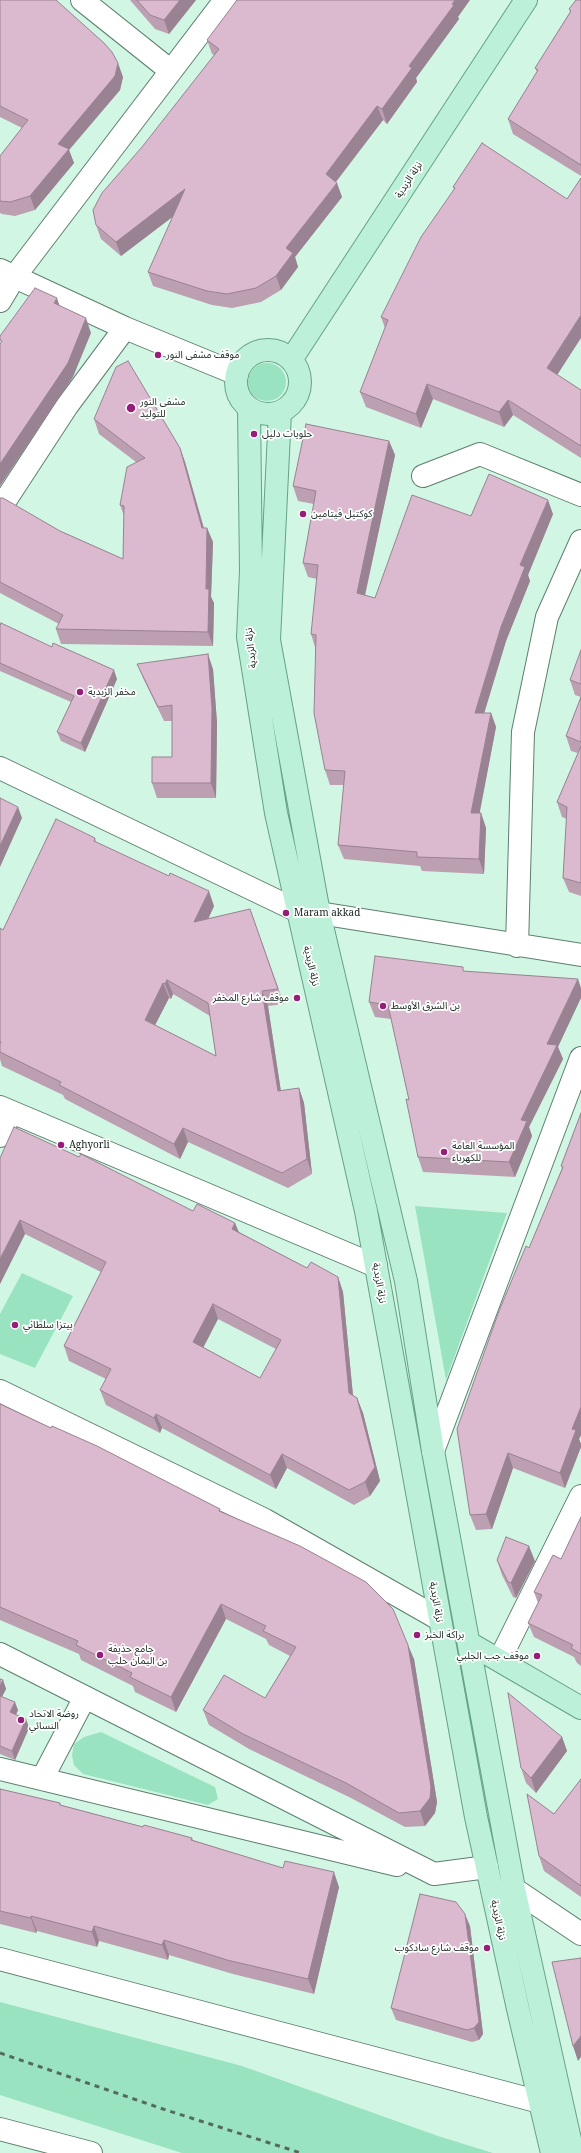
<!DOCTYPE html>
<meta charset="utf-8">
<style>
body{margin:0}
canvas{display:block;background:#d1f6e3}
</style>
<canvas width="581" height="2153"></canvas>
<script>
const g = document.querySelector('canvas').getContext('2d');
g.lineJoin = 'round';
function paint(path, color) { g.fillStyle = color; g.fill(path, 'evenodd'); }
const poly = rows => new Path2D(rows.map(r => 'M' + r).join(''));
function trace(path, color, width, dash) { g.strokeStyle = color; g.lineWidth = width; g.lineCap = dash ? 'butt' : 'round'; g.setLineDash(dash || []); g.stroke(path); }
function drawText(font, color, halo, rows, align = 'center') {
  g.font = font + ' "Noto Serif","Noto Sans Arabic",serif'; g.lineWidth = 3.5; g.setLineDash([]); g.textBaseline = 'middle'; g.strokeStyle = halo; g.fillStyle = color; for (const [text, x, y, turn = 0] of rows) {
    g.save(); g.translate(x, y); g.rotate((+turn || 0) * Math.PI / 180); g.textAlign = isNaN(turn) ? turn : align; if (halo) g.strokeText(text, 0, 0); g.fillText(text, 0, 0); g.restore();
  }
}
paint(poly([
 '248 382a19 19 0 1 1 38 0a19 19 0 1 1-38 0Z',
 [415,1206,507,1213,446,1380],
 [22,1273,73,1296,35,1368,0,1354,0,1314],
 [101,1732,215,1787,218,1799,208,1805,83,1774,74,1765,72,1755,74,1744,84,1737],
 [0,2002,242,2066,438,2136,493,2153,182,2153,0,2095]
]), '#9ae3c1');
const minor = poly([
 [82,0,171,71],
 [0,270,125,328,237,374],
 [0,301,15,276,225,0],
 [423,476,480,454,581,495],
 [5,501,67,406,125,328],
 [0,768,298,911],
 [319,913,581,955],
 [517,946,523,732,547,617,581,541],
 [0,1107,376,1266],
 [0,1136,11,1112],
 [0,1391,265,1520,439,1619],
 [433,1451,581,1058],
 [0,1654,434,1874,487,1867],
 [500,1659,581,1496],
 [0,1769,397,1865],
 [42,1779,85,1697],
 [514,1889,581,1934],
 [0,1959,540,2102],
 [0,2129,91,2153]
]);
const major = poly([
 '236 382a32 32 0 1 1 64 0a32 32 0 1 1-64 0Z',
 [291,360,526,0],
 [249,409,251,571,248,637,276,813,366,1211,476,1817,518,2009,552,2153],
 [280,412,269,640,319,913,406,1281,433,1451,514,1889,573,2153],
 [469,1643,581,1708]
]);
trace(minor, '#5e7f6f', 24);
trace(major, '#65a286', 24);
trace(minor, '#fff', 22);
trace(major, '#bcf0d9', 22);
trace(poly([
 [0,2053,166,2110,301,2153]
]), '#546a5f', 3, [5, 5]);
paint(poly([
 [0,0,123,77,120,90,69,150,74,163,35,210,15,216,2,214,0,213,0,156,22,128,0,117],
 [130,0,196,0,169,34,155,29],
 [581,0,581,176,513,134,508,119,537,72,535,68,570,12,569,9],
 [458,17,459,19,416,78,417,82,387,124,383,120,336,182,342,197,295,257,298,267,281,290,261,302,232,308,212,305,153,286,148,272,173,216,121,256,101,239,96,225,214,55,212,54,207,40],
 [482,143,557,375,581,390,581,458,513,415,504,427,433,399,421,428,366,407,360,392,385,328,381,317,454,189,453,187],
 [94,419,180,448,185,462,204,528,207,528,213,542,211,597,214,603,213,646,61,644,56,629,59,624,0,593,0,498,60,531,123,559,124,516,120,505,136,462,99,434],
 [389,441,395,455,365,596,375,598,471,516,553,514,528,575,530,581,506,641,484,713,491,713,496,727,479,813,481,813,486,828,484,874,422,871,420,866,344,859,338,845,344,785,330,785,325,770,315,647,311,634,317,579,308,577,303,563,314,504,298,501,293,486],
 [0,626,117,679,85,752,61,741,57,732,71,702,0,671],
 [581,650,581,697,575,695,570,680],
 [137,664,213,669,217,723,216,798,157,798,152,783,172,757,172,721,164,721,143,678],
 [581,697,581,896,569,892,563,878,567,819,562,817,557,802,578,753,571,751,566,736],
 [95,838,96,842,214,906,208,919,250,909,284,1004,268,1006,281,1091,299,1088,304,1103,312,1174,288,1188,188,1142,180,1159,65,1099,63,1095,2,1066,0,1059,0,928,3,930],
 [173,994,210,1016,216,1056,155,1025,169,998,171,999],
 [465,971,558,1047,563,1059,529,1127,532,1136,515,1177,423,1172,418,1157,409,1100,391,1019,375,1017,369,1002],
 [581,1113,581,1435,579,1439,581,1444,581,1447,565,1488,513,1468,492,1529,476,1530,470,1515,529,1248,562,1168,561,1166],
 [0,1158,193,1211,235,1223,239,1232,307,1268,338,1277,343,1292,353,1395,357,1398,363,1413,380,1481,370,1496,354,1505,287,1468,276,1489,162,1428,160,1433,106,1405,100,1390,106,1379,69,1361,64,1346,101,1272,25,1234,0,1284],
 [218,1319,276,1349,260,1378,203,1347],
 [0,1404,222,1512,414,1659,437,1802,435,1813,425,1826,405,1827,351,1798,249,1749,209,1725,203,1710,265,1698,290,1656,269,1645,266,1639,226,1619,176,1712,135,1692,133,1686,81,1660,79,1654,0,1620],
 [581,1517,581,1666,577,1663,574,1657,534,1637,528,1623,538,1603,534,1592,561,1559],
 [497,1560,535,1561,516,1598,513,1597,502,1575],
 [0,1679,3,1680,6,1689,2,1697,18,1710,16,1715,26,1719,29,1728,15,1760,0,1754],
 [562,1737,567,1751,536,1793,526,1783,521,1768],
 [581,1779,581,1897,544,1871,539,1856,554,1814],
 [0,1789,60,1803,61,1805,143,1827,192,1838,193,1840,339,1887,314,1994,233,1974,169,1955,168,1960,99,1941,97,1947,37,1931,36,1933,0,1924],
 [470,1926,483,2034,479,2040,472,2042,396,2020,391,2008]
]), '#bca0b2');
paint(poly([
 [180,0,196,0,169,34,164,20],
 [455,0,470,0,458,17,459,19,416,78,417,82,387,124,382,109,409,66],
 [118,63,123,77,120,90,69,150,74,163,35,210,30,196,58,144],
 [377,106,383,120,331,188,326,174],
 [337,183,342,197,295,257,298,267,281,290,276,276,286,248],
 [185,189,191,203,121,256,116,242],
 [57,298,62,313,54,303],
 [581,315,581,338,552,383,547,368],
 [86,318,91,333,73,377,0,486,0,464],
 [427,384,433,399,421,428,416,414],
 [508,400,513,415,504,427,499,412],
 [389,441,395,455,362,608,357,593],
 [180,448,185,462,207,540,207,528,213,542,211,597,214,603,213,646,208,632,202,528],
 [548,500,553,514,528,575,530,581,506,641,480,727,475,713,501,627,520,565],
 [208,654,213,669,217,723,216,798,211,783],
 [114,670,117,679,85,752,81,743],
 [491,713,496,727,477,827,471,813],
 [18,807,22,818,0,867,0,846],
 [481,813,486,828,484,874,479,859],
 [209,891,214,906,200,937,194,922],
 [578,979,581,988,581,998,558,1047,563,1059,529,1127,532,1136,515,1177,509,1162,521,1120,547,1044],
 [167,980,173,994,171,999,165,984],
 [163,983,169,998,150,1035,145,1020],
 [262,991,268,1006,283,1106,278,1091],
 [299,1088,304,1103,312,1174,307,1159],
 [183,1128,188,1142,180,1159,174,1144],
 [20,1220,25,1234,0,1284,0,1259],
 [235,1223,241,1238,232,1229],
 [338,1277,343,1292,354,1407,349,1393],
 [213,1304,218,1319,199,1356,193,1342],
 [357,1398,363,1413,380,1481,370,1496,365,1482],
 [581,1407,581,1435,579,1439,581,1444,581,1447,565,1488,560,1473,572,1429],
 [156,1414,162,1428,160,1433,154,1418],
 [508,1453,513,1468,492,1529,486,1514],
 [282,1454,287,1468,276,1489,270,1475],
 [529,1546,535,1561,516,1598,511,1583],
 [221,1604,226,1619,176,1712,171,1697],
 [408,1645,414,1659,437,1802,435,1813,425,1826,420,1811],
 [3,1680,6,1689,0,1700,0,1686],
 [15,1702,18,1710,13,1721,10,1712],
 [26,1719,29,1728,15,1760,12,1751],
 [562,1737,567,1751,536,1793,531,1778],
 [334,1872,339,1887,314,1994,308,1979],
 [465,1914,470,1926,483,2034,479,2040,474,2028],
 [31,1916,37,1931,36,1933,31,1918],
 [94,1926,99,1941,97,1947,92,1932],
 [164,1940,169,1955,168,1960,162,1945],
 [581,2036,581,2057,578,2061,573,2046]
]), '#998291');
const building = poly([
 [0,0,56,0,104,43,112,52,118,63,115,76,58,144,69,149,30,196,10,202,0,201,0,156,28,120,0,106,0,0],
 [137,0,180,0,164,20,150,15,137,0],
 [237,0,455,0,452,4,454,5,409,66,412,68,382,109,377,106,326,174,337,183,286,248,293,253,276,276,256,288,227,294,207,291,148,272,185,189,116,242,96,225,93,210,102,193,142,147,219,49,207,40,237,0],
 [576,0,581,0,581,165,508,119,538,70,535,68,571,11,569,9,576,0],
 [482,143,567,199,581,178,581,315,547,368,581,390,581,446,508,400,499,412,427,384,416,414,360,392,388,320,381,317,421,237,455,188,453,187,482,143],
 [35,288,57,298,54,303,86,318,68,363,0,464,0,344,2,341,0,340,0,336,35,288],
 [128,361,180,448,202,528,207,528,206,589,209,589,208,632,56,629,63,615,0,582,0,498,3,498,60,531,123,559,124,506,120,505,127,467,145,458,94,419,116,367,128,361],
 [306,424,389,441,357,593,375,598,412,495,471,516,489,474,548,500,520,565,525,567,501,627,475,713,491,713,471,813,481,813,479,859,417,857,417,852,338,845,345,771,325,770,314,713,316,635,311,634,318,565,303,563,316,491,293,486,306,424],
 [1,623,52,647,53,643,114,670,81,743,57,732,74,696,0,663,0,626,1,623],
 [581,650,581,684,570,680,581,650],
 [208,654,212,708,211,783,152,783,152,757,172,757,172,705,158,707,137,664,208,654],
 [581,697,581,742,566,736,581,697],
 [581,746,581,883,563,878,567,807,557,802,581,746],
 [0,798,18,807,0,846,0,798],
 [56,819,95,838,94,841,169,876,170,873,209,891,194,922,250,909,278,989,262,991,278,1091,299,1088,307,1159,282,1173,183,1128,174,1144,59,1085,61,1082,0,1052,0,1044,1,1042,0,1041,0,928,3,930,56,819],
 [167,980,208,1003,216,1056,145,1020,163,983,165,984,167,980],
 [375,956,463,967,463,971,578,979,547,1044,557,1045,521,1120,527,1121,509,1162,418,1157,406,1099,409,1100,388,1005,369,1002,375,956],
 [581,1113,581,1407,572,1429,576,1430,560,1473,508,1453,486,1514,470,1515,457,1429,499,1311,526,1246,529,1248,563,1167,561,1166,581,1113],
 [14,1127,79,1157,81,1154,193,1211,197,1204,235,1223,232,1229,307,1268,311,1262,338,1277,349,1393,357,1398,375,1467,365,1482,349,1490,282,1454,270,1475,156,1414,154,1418,100,1390,111,1369,64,1346,106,1262,20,1220,0,1259,0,1158,14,1127],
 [213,1304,281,1340,260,1378,193,1342,213,1304],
 [0,1404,51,1428,52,1426,97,1446,220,1509,219,1511,300,1546,366,1582,393,1609,408,1645,431,1787,430,1798,420,1811,399,1813,346,1783,243,1734,203,1710,224,1675,265,1698,296,1647,263,1631,266,1626,221,1604,171,1697,130,1677,132,1673,76,1645,78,1641,0,1607,0,1404],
 [581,1517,581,1654,571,1648,573,1645,528,1623,542,1595,534,1592,553,1555,561,1559,581,1517],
 [506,1537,529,1546,511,1583,508,1582,497,1560,506,1537],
 [0,1679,3,1680,0,1686,0,1679],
 [508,1693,562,1737,531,1778,521,1768,508,1693],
 [0,1696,15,1702,10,1712,26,1719,12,1751,0,1746,0,1696],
 [581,1779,581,1886,539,1856,527,1794,554,1814,581,1779],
 [0,1789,60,1803,60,1805,143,1827,144,1825,192,1838,191,1840,283,1868,285,1861,334,1872,308,1979,227,1960,164,1940,162,1945,94,1926,92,1932,31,1916,31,1918,0,1911,0,1789],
 [420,1894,456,1902,465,1914,479,2022,474,2028,467,2030,391,2008,420,1894],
 [581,1958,581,2036,573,2046,552,1962,581,1958]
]);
paint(building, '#dbbacf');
trace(building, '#998291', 1);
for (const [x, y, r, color] of [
 [158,355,4,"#961e79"],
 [131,408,5,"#961e79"],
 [254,434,4,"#961e79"],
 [303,514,4,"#961e79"],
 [80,692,4,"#961e79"],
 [286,913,4,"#961e79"],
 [297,998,4,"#961e79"],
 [383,1006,4,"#961e79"],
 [61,1145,4,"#961e79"],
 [444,1152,4,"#961e79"],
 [15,1325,4,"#961e79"],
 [417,1635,4,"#961e79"],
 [100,1655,4,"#961e79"],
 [537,1656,4,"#961e79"],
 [21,1720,4,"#961e79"],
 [487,1948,4,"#961e79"]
]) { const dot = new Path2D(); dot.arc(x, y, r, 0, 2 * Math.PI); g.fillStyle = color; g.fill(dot); trace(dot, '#fff', 1.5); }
drawText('10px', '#16241d', '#fff', [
 ["نزلة الزبدية",409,180,-57],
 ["نزلة الزبدية",251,648,-96],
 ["نزلة الزبدية",311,966,77],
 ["نزلة الزبدية",379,1283,80],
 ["نزلة الزبدية",436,1602,80],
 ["نزلة الزبدية",498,1920,78]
]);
drawText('10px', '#16241d', '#fff', [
 ["موقف مشفى النور",166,355],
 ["مشفى النور",140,402],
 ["للتوليد",140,414],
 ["حلويات دليل",262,434],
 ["كوكتيل فيتامين",311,514],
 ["مخفر الزبدية",88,692],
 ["Maram akkad",294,913],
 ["موقف شارع المخفر",289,998,"right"],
 ["بن الشرق الأوسط",391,1006],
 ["Aghyorli",69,1145],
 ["المؤسسة العامة",452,1146],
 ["للكهرباء",452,1158],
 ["بيتزا سلطاني",23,1325],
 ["براكة الخبز",425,1635],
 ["جامع حذيفة",108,1649],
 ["بن اليمان حلب",108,1661],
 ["موقف جب الجلبي",529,1656,"right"],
 ["روضة الاتحاد",29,1714],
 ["النسائي",29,1726],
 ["موقف شارع سادكوب",479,1948,"right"]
], 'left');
</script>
